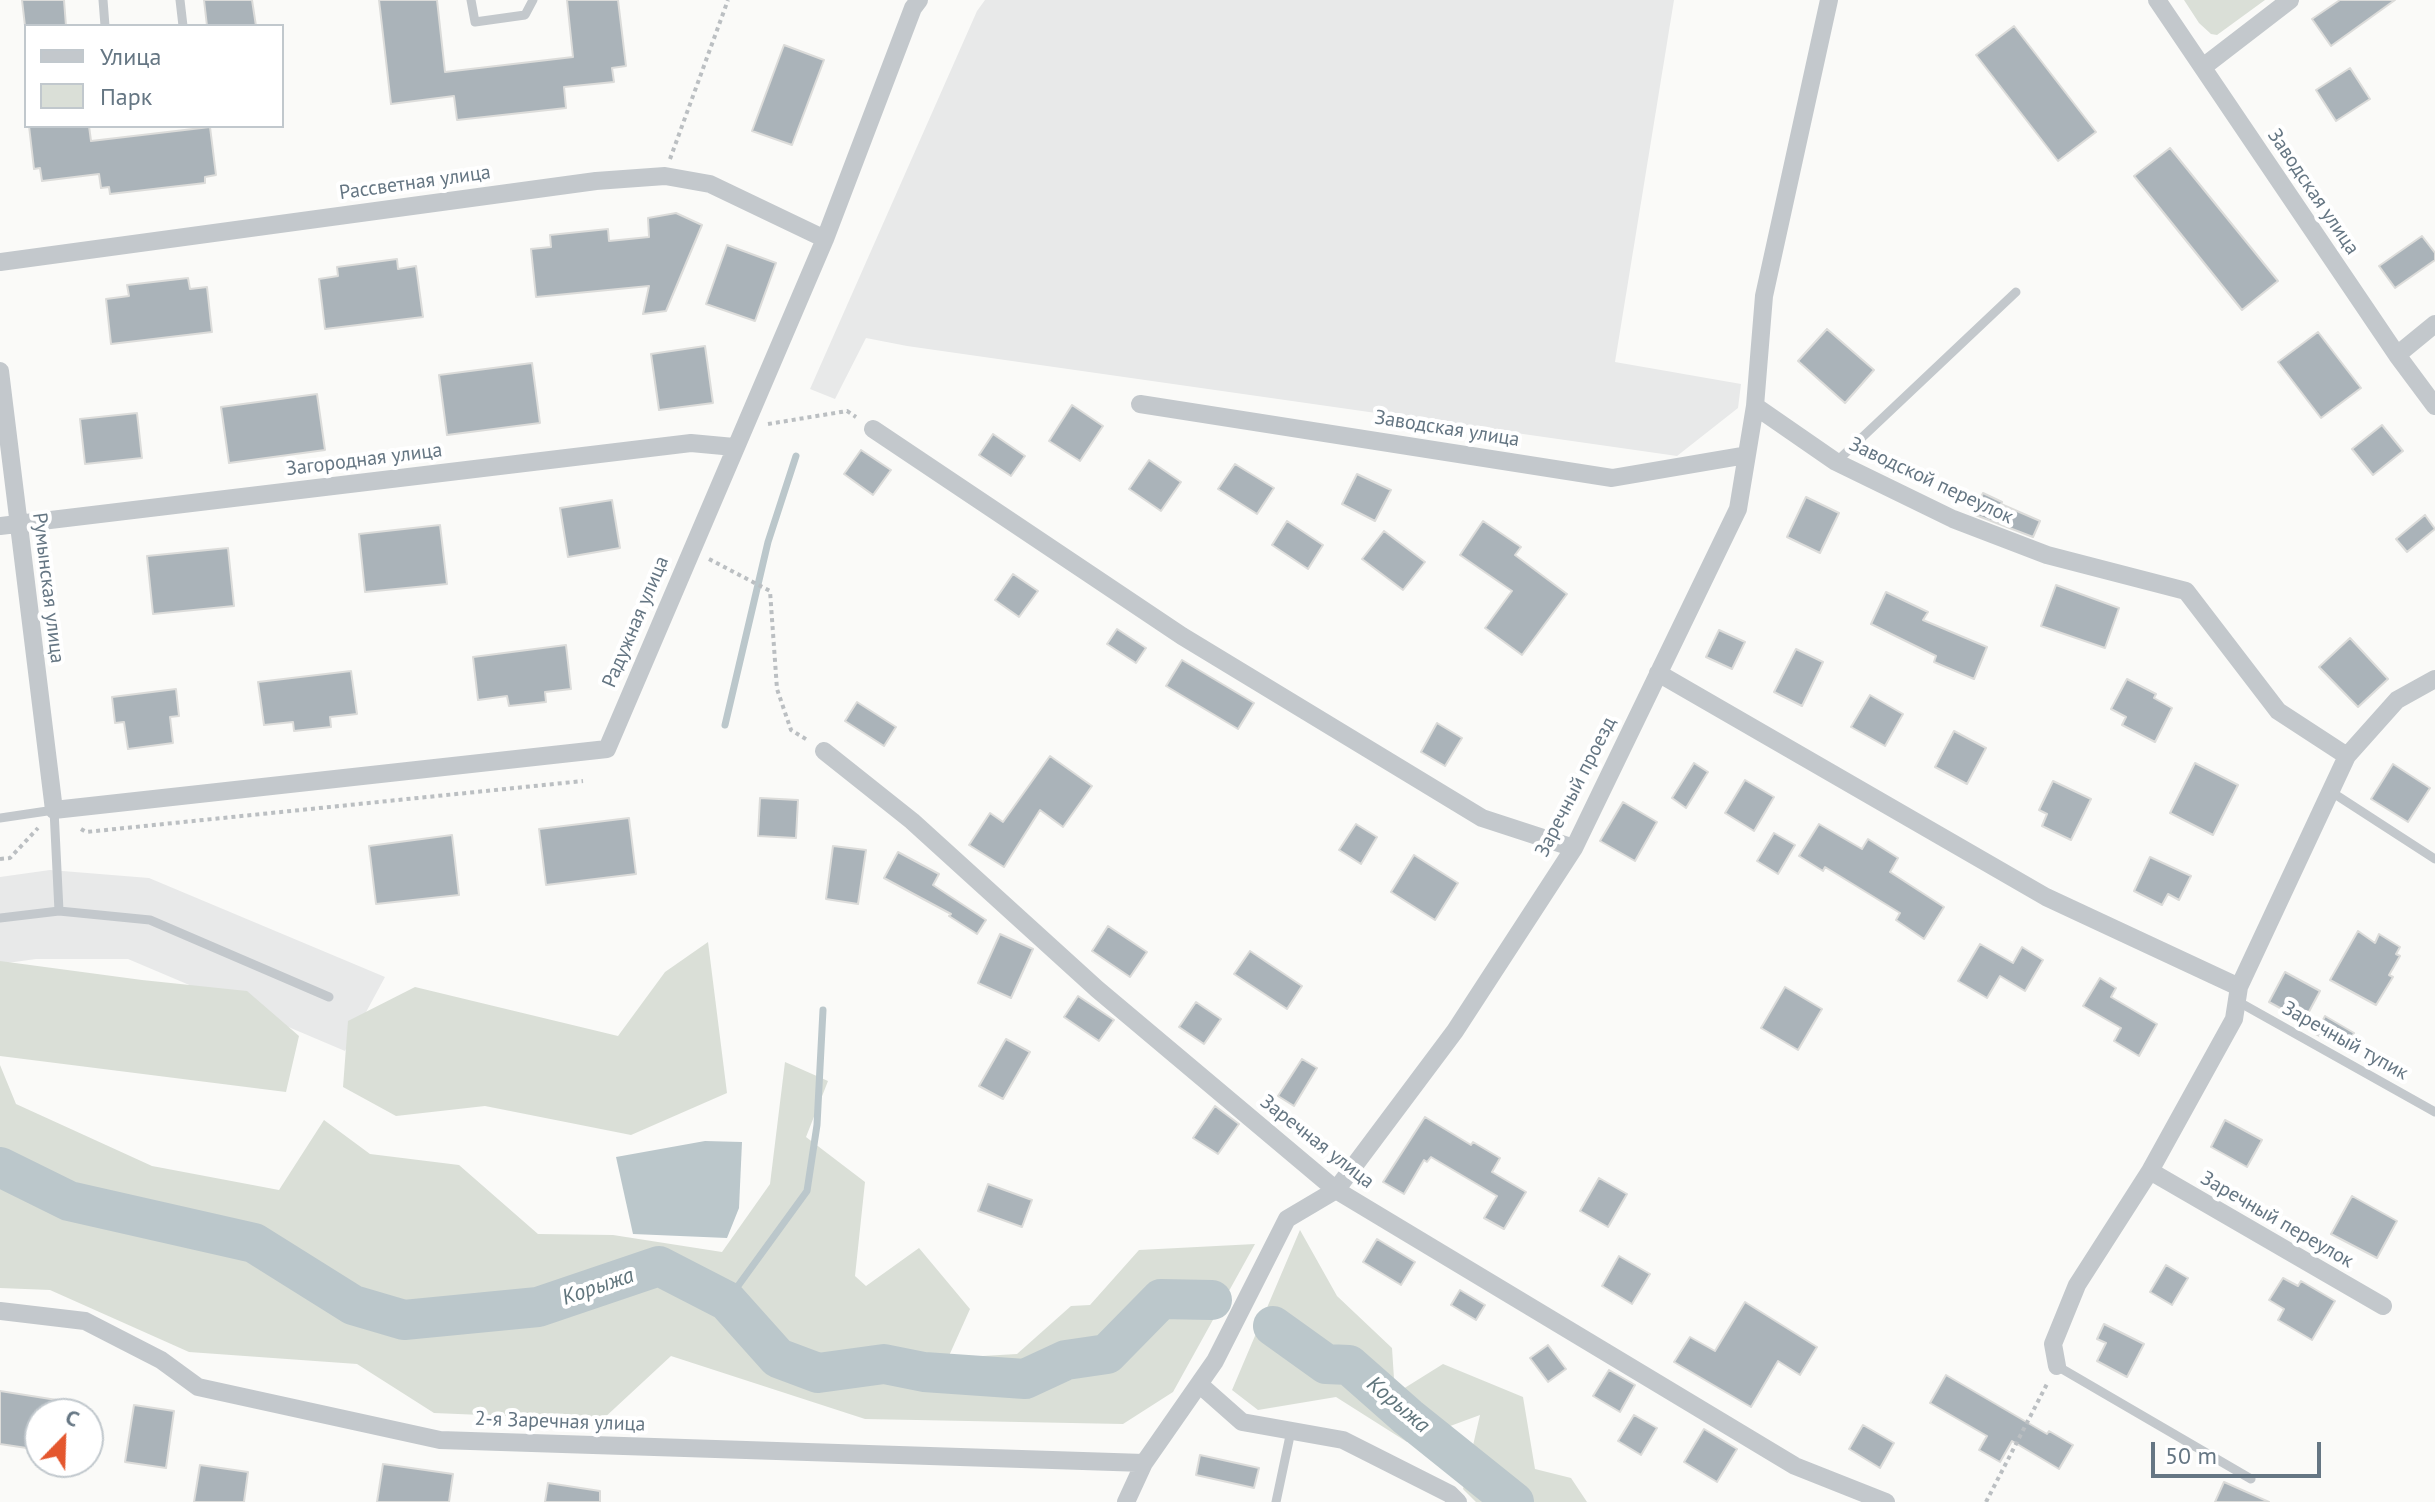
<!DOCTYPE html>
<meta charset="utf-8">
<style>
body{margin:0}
#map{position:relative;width:2435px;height:1502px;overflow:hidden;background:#fafaf8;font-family:"PT Sans",sans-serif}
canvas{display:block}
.legend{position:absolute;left:24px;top:24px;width:260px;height:104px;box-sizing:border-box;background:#fff;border:2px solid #c1c8cd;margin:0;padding:10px 14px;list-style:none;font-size:24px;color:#657683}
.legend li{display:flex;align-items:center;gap:16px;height:40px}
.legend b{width:40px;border:2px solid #c1c8cd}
.north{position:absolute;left:24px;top:1398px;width:80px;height:80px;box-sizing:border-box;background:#fff;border:2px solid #c1c8cd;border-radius:50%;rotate:23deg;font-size:22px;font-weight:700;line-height:32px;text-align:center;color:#657683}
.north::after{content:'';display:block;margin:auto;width:28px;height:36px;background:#e4572e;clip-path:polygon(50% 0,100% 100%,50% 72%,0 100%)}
.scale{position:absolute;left:2151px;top:1442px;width:170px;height:36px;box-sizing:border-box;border:4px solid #657683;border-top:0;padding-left:10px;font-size:24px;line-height:28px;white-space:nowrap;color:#657683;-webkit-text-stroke:6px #fff;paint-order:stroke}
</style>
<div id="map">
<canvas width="2435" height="1502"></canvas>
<ul class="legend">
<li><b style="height:10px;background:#c3c8cc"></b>Улица</li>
<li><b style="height:22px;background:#dadfd7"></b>Парк</li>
</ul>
<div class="north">С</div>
<div class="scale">50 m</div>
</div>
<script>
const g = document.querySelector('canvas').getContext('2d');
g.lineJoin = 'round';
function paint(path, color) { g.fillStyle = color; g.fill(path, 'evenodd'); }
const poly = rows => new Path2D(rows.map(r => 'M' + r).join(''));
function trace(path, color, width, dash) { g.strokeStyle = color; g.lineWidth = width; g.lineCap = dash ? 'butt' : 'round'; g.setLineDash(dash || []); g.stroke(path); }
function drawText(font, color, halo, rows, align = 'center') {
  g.font = font + ' "PT Sans",sans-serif'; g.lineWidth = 8; g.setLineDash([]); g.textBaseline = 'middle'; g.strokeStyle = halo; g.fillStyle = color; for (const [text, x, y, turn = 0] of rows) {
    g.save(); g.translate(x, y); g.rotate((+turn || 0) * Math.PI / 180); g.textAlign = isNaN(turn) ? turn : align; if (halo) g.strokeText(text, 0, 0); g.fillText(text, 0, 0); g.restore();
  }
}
paint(poly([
 [985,0,1674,0,1615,362,1741,384,1738,408,1677,456,907,346,866,338,835,399,810,389,977,11],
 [50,870,149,878,385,977,345,1051,128,959,36,959,0,964,0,877]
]), '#e8e9e9');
paint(poly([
 [2184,0,2265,0,2217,35,2211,34,2199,23],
 [708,942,727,1093,631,1135,485,1106,396,1116,343,1087,348,1021,415,987,618,1036,665,972],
 [0,961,142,980,247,991,299,1036,286,1092,0,1056],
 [785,1062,828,1081,806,1137,865,1182,855,1276,866,1286,919,1248,970,1309,948,1358,1017,1354,1071,1306,1090,1305,1139,1250,1255,1244,1173,1392,1123,1424,865,1419,671,1356,602,1420,434,1413,357,1364,189,1352,50,1290,0,1288,0,1065,16,1104,152,1166,279,1190,324,1120,370,1154,459,1165,538,1234,613,1235,722,1252,770,1184],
 [1300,1230,1337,1296,1392,1348,1395,1394,1443,1364,1523,1397,1535,1469,1571,1478,1587,1502,1476,1502,1463,1489,1480,1415,1407,1442,1336,1397,1258,1410,1232,1390]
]), '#dadfd7');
paint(poly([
 [705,1141,742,1142,739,1208,727,1238,633,1234,616,1157]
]), '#bbc7cb');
trace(poly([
 [725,725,768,542,796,456],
 [727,1301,807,1191,817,1125,823,1010]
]), '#bbc7cb', 7);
trace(poly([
 [0,1167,69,1201,254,1243,353,1305,404,1320,538,1307,659,1266,727,1301,778,1358,818,1373,884,1364,924,1372,1025,1379,1066,1360,1107,1354,1161,1299,1212,1300],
 [1273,1326,1326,1364,1349,1365,1408,1417,1514,1502]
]), '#bbc7cb', 40);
const building = poly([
 [22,0,64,0,66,26,25,26,22,0],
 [204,0,252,0,256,26,207,26,204,0],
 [379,0,437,0,445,72,573,57,567,0,618,0,626,66,612,68,614,82,564,87,566,108,457,120,454,96,391,104,379,0],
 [2340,0,2395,0,2331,46,2312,19,2340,0],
 [2014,26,2096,132,2058,161,1976,55,2014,26],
 [784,45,824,60,792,145,752,131,784,45],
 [2350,68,2370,99,2336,121,2316,90,2350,68],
 [29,126,89,126,91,141,210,127,216,175,205,177,205,183,110,194,109,187,101,188,99,174,42,181,40,168,34,169,29,126],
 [2170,148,2278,281,2242,310,2134,176,2170,148],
 [676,213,702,225,666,311,643,314,649,286,536,297,531,249,551,247,550,235,608,229,609,241,649,237,648,218,676,213],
 [2422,236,2435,253,2435,260,2395,288,2379,266,2422,236],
 [727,245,776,263,755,321,706,304,727,245],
 [397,259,398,269,416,266,423,317,325,329,319,279,338,276,337,267,397,259],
 [188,278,190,289,207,287,212,332,111,344,106,299,129,296,127,285,188,278],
 [1827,329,1874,370,1845,403,1798,361,1827,329],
 [2318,332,2361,388,2321,418,2278,362,2318,332],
 [705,346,713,403,659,410,651,354,705,346],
 [532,363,540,423,447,435,439,375,532,363],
 [317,394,325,450,229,463,221,407,317,394],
 [1072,405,1103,426,1080,461,1049,441,1072,405],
 [137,413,142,458,85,464,80,419,137,413],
 [2382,425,2403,451,2373,475,2352,449,2382,425],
 [993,434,1025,456,1011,476,979,455,993,434],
 [861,450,891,470,873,495,844,474,861,450],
 [1149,460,1181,482,1161,511,1129,489,1149,460],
 [1235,464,1274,488,1257,514,1218,489,1235,464],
 [1357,474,1391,490,1375,521,1342,504,1357,474],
 [1983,493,2002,502,2001,504,2040,521,2033,537,1973,514,1983,493],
 [1806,497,1839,513,1820,553,1787,537,1806,497],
 [612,500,620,548,568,557,560,508,612,500],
 [2425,515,2435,529,2407,552,2396,539,2425,515],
 [1287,521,1323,545,1308,569,1272,545,1287,521],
 [1483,521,1521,547,1515,555,1567,594,1522,655,1485,628,1512,591,1460,555,1483,521],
 [440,525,447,584,365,592,359,534,440,525],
 [1384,531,1425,562,1403,590,1362,559,1384,531],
 [228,548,234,606,153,614,147,556,228,548],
 [1013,574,1038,591,1019,617,995,600,1013,574],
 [2056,585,2119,608,2105,648,2041,626,2056,585],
 [1886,592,1928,612,1923,620,1987,647,1974,679,1934,662,1936,656,1871,624,1886,592],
 [1117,629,1146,648,1136,663,1107,644,1117,629],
 [1719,630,1745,642,1732,669,1706,657,1719,630],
 [2350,638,2388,679,2358,707,2319,667,2350,638],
 [566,645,571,689,545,692,546,702,509,706,507,696,478,700,473,657,566,645],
 [1796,649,1823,662,1802,706,1774,692,1796,649],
 [1182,660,1254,703,1238,729,1166,686,1182,660],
 [351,671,357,714,330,717,331,727,294,731,293,722,264,725,258,682,351,671],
 [2127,679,2156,694,2154,698,2172,708,2155,742,2122,725,2126,717,2111,709,2127,679],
 [176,689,179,716,170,717,173,743,128,749,124,722,115,723,112,697,176,689],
 [1870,695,1903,714,1885,746,1851,727,1870,695],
 [857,702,896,727,884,746,845,721,857,702],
 [1437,723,1462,738,1445,766,1421,752,1437,723],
 [1954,731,1986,748,1967,784,1935,767,1954,731],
 [1050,756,1092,786,1063,827,1040,810,1004,867,969,845,990,813,1003,822,1050,756],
 [1694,763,1708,772,1686,808,1672,798,1694,763],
 [2195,763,2238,785,2213,835,2170,813,2195,763],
 [2393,764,2430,788,2408,822,2371,799,2393,764],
 [1745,780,1774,797,1754,831,1725,813,1745,780],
 [2053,781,2091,799,2071,840,2042,826,2047,814,2039,810,2053,781],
 [760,798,798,800,796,838,758,836,760,798],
 [1623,802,1657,822,1635,861,1600,841,1623,802],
 [629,818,636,874,546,885,539,829,629,818],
 [1356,824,1377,837,1361,864,1339,850,1356,824],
 [1819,824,1862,849,1868,839,1898,858,1890,872,1944,907,1924,939,1896,920,1900,913,1825,867,1823,871,1799,856,1819,824],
 [1774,833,1795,845,1778,874,1757,861,1774,833],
 [452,835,459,895,376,904,369,846,452,835],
 [833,846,866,850,858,904,826,899,833,846],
 [898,852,939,874,933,885,986,920,977,934,949,916,951,914,884,878,898,852],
 [1414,855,1458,883,1435,920,1391,892,1414,855],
 [2150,857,2191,876,2179,900,2168,894,2162,905,2134,891,2150,857],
 [1108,926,1147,952,1130,977,1092,951,1108,926],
 [2358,931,2375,943,2379,934,2400,947,2396,954,2400,956,2389,975,2393,977,2376,1005,2330,980,2358,931],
 [1000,934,1033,949,1011,998,978,983,1000,934],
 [1980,944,2013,963,2022,947,2043,960,2025,991,2000,976,1987,998,1958,981,1980,944],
 [1250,951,1302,986,1287,1009,1234,974,1250,951],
 [2285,972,2320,991,2304,1021,2269,1002,2285,972],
 [2100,978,2116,988,2111,997,2157,1024,2139,1056,2114,1041,2121,1028,2083,1006,2100,978],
 [1785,987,1822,1009,1798,1050,1761,1028,1785,987],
 [1078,996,1114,1020,1099,1041,1064,1017,1078,996],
 [1196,1002,1221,1019,1204,1044,1179,1027,1196,1002],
 [2325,1016,2354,1033,2345,1050,2316,1034,2325,1016],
 [1006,1039,1030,1052,1003,1099,979,1086,1006,1039],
 [1302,1059,1317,1068,1294,1106,1278,1096,1302,1059],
 [1215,1106,1239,1124,1218,1154,1193,1138,1215,1106],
 [1425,1117,1471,1145,1473,1142,1500,1158,1492,1172,1526,1192,1504,1229,1484,1218,1497,1196,1431,1157,1427,1162,1424,1160,1404,1194,1383,1182,1425,1117],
 [2225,1120,2262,1140,2247,1167,2211,1147,2225,1120],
 [1599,1178,1627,1194,1608,1227,1580,1211,1599,1178],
 [988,1184,1032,1200,1022,1227,978,1211,988,1184],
 [2352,1196,2397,1221,2377,1258,2331,1234,2352,1196],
 [1377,1239,1415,1262,1401,1285,1363,1262,1377,1239],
 [1619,1256,1650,1274,1632,1304,1602,1286,1619,1256],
 [2166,1265,2188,1278,2172,1305,2150,1292,2166,1265],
 [2283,1278,2298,1286,2301,1281,2335,1301,2312,1340,2278,1320,2284,1309,2269,1300,2283,1278],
 [1460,1290,1485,1305,1476,1320,1451,1305,1460,1290],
 [1745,1302,1817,1347,1800,1375,1778,1361,1751,1407,1674,1362,1690,1337,1715,1351,1745,1302],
 [2104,1324,2144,1344,2127,1377,2097,1361,2106,1343,2097,1339,2104,1324],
 [1548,1345,1566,1369,1548,1382,1530,1358,1548,1345],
 [1609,1370,1635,1385,1620,1412,1593,1396,1609,1370],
 [1946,1375,2047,1434,2049,1431,2073,1445,2059,1469,2012,1441,2000,1462,1979,1450,1987,1436,1930,1403,1946,1375],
 [0,1391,82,1404,81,1414,40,1414,40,1450,0,1444,0,1391],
 [134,1405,174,1411,166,1468,125,1462,134,1405],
 [1634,1415,1657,1428,1641,1455,1618,1441,1634,1415],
 [1863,1425,1894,1443,1880,1468,1849,1449,1863,1425],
 [1704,1429,1737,1449,1717,1482,1684,1462,1704,1429],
 [1200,1455,1259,1468,1254,1488,1196,1475,1200,1455],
 [383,1464,453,1474,449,1502,377,1502,383,1464],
 [200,1465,248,1472,244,1502,194,1502,200,1465],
 [2224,1482,2269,1502,2215,1502,2224,1482],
 [548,1483,600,1491,600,1502,545,1502,548,1483]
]);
paint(building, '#aab3b9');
trace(building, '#dcdcda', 2);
trace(poly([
 [670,159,728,0],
 [768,424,847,411,856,417],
 [709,559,770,591,777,689,791,730,809,741],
 [81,829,86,832,583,781],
 [0,859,10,858,38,828],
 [1986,1502,2048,1382]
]), '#bbbfc2', 4, [4, 4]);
trace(poly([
 [103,0,105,26],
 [180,0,183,26],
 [471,0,475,22,525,15,533,0],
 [1836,462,2016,292],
 [2330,791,2435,859],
 [0,818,54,810,59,911],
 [0,918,59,911,150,920,329,997],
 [2237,1001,2435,1112],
 [2057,1366,2251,1479],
 [1276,1502,1291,1431]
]), '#c3c8cc', 9);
trace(poly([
 [2157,0,2397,355,2435,406],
 [2203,67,2290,0],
 [0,262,596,181,665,176,710,184,825,239],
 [2397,355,2435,324],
 [0,371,54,810,607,749,825,239,913,8,919,0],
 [1140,404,1612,478,1747,455],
 [1755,406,1836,462,1953,519,2047,555,2186,591,2278,711,2347,756],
 [873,429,1182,636,1482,818,1574,848],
 [0,526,691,443,734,447],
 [1658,673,2046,897,2239,987],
 [824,751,912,821,1097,989,1336,1190,1795,1466,1886,1502],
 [2150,1171,2383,1306],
 [0,1311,85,1321,161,1360,198,1387,440,1440,1144,1463],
 [2057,1366,2053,1344,2077,1285,2150,1171,2234,1019,2239,987,2347,756,2397,700,2435,679],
 [1199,1384,1242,1422,1343,1440,1450,1494,1458,1502],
 [1126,1502,1144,1463,1215,1361,1287,1219,1336,1190,1455,1031,1574,848,1738,509,1755,406,1764,296,1829,0]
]), '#c3c8cc', 18);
drawText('20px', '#657683', '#fff', [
 ["Рассветная улица",415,183,-8],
 ["Заводская улица",2313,192,56],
 ["Заводская улица",1447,429,9],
 ["Загородная улица",364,460,-7],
 ["Заводской переулок",1931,481,25],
 ["Румынская улица",48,588,83],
 ["Радужная улица",636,622,-67],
 ["Заречный проезд",1576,787,-63],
 ["Заречный тупик",2345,1041,29],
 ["Заречная улица",1317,1142,38],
 ["Заречный переулок",2277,1220,30],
 ["2-я Заречная улица",560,1422,2]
]);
drawText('italic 22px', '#60757c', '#fff', [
 ["Корыжа",598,1287,-19],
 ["Корыжа",1398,1405,40]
]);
</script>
